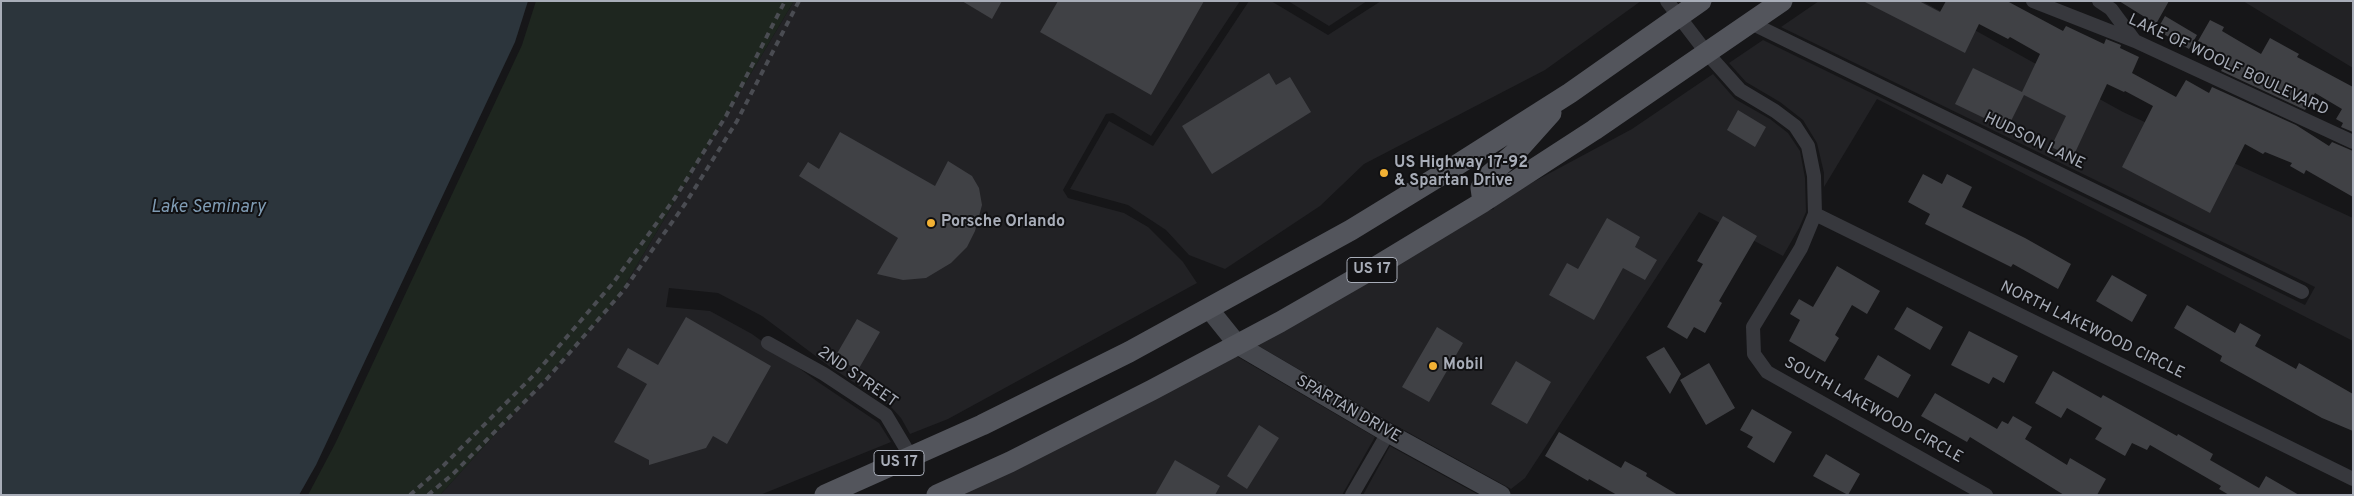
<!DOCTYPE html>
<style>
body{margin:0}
#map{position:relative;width:2354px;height:496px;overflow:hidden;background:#161618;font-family:Overpass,sans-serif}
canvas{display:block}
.frame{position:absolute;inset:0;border:2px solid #a8adb8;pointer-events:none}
</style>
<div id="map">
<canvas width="2354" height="496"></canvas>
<div class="frame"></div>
</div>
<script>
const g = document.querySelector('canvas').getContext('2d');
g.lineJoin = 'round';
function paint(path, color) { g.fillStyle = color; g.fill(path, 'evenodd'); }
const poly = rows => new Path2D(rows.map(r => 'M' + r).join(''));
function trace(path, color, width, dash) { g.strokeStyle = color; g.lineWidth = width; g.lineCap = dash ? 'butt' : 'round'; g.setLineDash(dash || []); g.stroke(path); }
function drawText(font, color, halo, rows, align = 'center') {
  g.font = font + ' Overpass,sans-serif'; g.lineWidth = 4; g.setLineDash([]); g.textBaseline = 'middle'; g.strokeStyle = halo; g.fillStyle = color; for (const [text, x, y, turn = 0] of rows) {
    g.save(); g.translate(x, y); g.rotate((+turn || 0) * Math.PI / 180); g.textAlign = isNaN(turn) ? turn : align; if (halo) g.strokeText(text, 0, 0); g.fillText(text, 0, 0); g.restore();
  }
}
paint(poly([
 [794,1,1240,1,1151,136,1113,113,1106,114,1063,190,1068,198,1124,213,1148,227,1183,262,1197,283,948,419,910,434,901,418,891,407,829,366,762,316,718,293,669,288,666,307,710,311,752,334,818,382,879,423,891,442,760,495,440,495,615,302],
 [1249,1,1271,1,1328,35,1381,1,1641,1,1545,70,1364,164,1320,206,1225,269,1189,255,1166,230,1128,205,1070,189,1109,121,1153,146],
 [1288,1,1367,1,1329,26],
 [1819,1,1922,1,2123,112,2353,218,2353,341,1877,99,1824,187,1824,173,1817,143,1803,120,1780,102,1746,82,1729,63,1763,40,2305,305,2315,287,1781,27],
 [2243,1,2353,1,2353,68],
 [1713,74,1735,99,1770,119,1788,133,1800,151,1805,178,1806,212,1799,228,1783,256,1699,212,1525,478,1511,489,1393,424,1257,345,1486,211,1494,209,1493,206,1522,188,1632,129],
 [1235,357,1238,357,1375,437,1342,495,960,495],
 [1390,446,1479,495,1363,495]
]), '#222225');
paint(poly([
 [536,1,794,1,615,302,440,495,308,495,335,444,522,45]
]), '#1e261f');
paint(poly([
 [1,1,528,1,515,42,316,465,299,495,1,495]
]), '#2c353c');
paint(poly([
 [962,1,1002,1,992,19],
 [1058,1,1204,1,1151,95,1040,32],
 [1863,1,1919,1,1940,12,1946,1,2007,1,2063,31,2066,26,2104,44,2106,39,2121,45,2120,48,2139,57,2132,73,2176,97,2186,80,2209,93,2212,87,2296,125,2329,146,2332,142,2353,151,2353,197,2306,170,2304,174,2290,166,2292,163,2265,152,2263,154,2245,144,2210,213,2122,167,2153,106,2125,91,2124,92,2107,84,2073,157,2051,147,2066,116,2024,95,2007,129,1955,104,1973,68,2022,92,2040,54,2010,37,2008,39,1979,24,1965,53],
 [2119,1,2169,1,2156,24],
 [2165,16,2197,35,2189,49,2157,30],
 [2210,20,2224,27,2222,31,2261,54,2270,38,2299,54,2297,57,2353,87,2353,132,2341,127,2343,123,2336,119,2342,109,2315,93,2305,110,2221,71,2225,65,2219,62,2223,55,2198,41],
 [1269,73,1276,85,1290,77,1311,112,1212,174,1182,126],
 [1738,110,1766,127,1755,147,1727,130],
 [840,132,935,186,948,161,972,176,979,188,982,205,975,231,967,247,951,263,926,278,903,280,877,274,898,238,799,176,808,162,819,169],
 [1923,174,1942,184,1947,174,1972,187,1962,207,2025,238,2071,264,2058,289,2013,264,2011,267,1925,224,1930,214,1908,202],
 [1723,216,1757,236,1719,301,1722,303,1705,333,1694,327,1687,339,1667,327,1703,264,1697,261],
 [1607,218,1640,237,1635,247,1657,260,1645,280,1623,268,1594,320,1549,295,1567,263,1578,269],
 [1837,266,1880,291,1867,314,1852,305,1835,335,1839,338,1825,362,1789,341,1800,320,1790,314,1799,299,1813,307],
 [2112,275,2147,295,2132,322,2096,301],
 [2187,305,2235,333,2240,323,2261,335,2255,346,2296,369,2299,363,2353,394,2353,431,2322,418,2220,361,2222,356,2174,328],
 [1907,307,1943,327,1930,350,1894,329],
 [686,317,771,366,727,444,713,436,706,448,649,465,649,460,614,442,647,384,617,367,628,348,658,365],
 [857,319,880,332,858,370,835,357],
 [1437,327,1463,343,1429,402,1402,387],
 [1969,331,2018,356,2004,383,1993,377,1989,384,1951,365],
 [1664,347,1681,374,1670,394,1646,357],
 [1878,355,1911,375,1898,398,1864,379],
 [1516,361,1551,382,1527,424,1491,404],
 [1709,363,1735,408,1706,425,1680,380],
 [2053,371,2101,398,2103,395,2177,436,2178,434,2213,454,2210,460,2259,488,2266,476,2299,495,2229,495,2219,489,2221,486,2150,445,2147,450,2132,443,2125,456,2095,439,2102,428,2067,408,2061,418,2035,403],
 [1935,393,1997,429,2002,421,2008,424,2013,416,2032,427,2025,439,2067,465,2070,458,2106,479,2097,495,2064,495,1970,437,1967,442,1921,416],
 [1752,409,1792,432,1774,463,1747,447,1753,437,1740,430],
 [1259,425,1279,438,1247,489,1227,476],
 [1559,432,1621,468,1625,461,1647,473,1646,476,1678,495,1617,495,1589,479,1588,481,1545,456],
 [1826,454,1860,474,1848,495,1813,476],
 [1175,460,1220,486,1215,495,1155,495]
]), '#404145');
trace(poly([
 [1667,1,1706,52,1740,90,1775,111,1795,126,1808,146,1814,176,1815,214,1801,248,1753,327,1754,354,1767,372,1986,495],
 [2033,1,2135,41,2353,142],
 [2099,1,2111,9,2134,40],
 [1751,23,2302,292],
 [1815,214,2353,479],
 [768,343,824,374,886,415,911,457],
 [1352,495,1388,433]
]), '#37383d', 14);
trace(poly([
 [1209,309,1238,345,1388,433,1501,495]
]), '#45474d', 19);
trace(poly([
 [1483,202,1481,188,1486,178,1517,151,1551,113],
 [825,495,982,425,1129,352,1351,230,1449,170,1570,93,1701,1],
 [937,495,1010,462,1152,390,1280,322,1374,268,1483,202,1594,130,1782,1]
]), '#53555c', 21);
trace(poly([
 [410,495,444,465,536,373,613,283,675,198,726,116,785,1],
 [428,495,453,474,546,380,623,291,685,204,737,121,799,1]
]), '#4a4c52', 4, [6, 5]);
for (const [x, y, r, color] of [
 [1384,173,5,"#f2b134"],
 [931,223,5,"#f2b134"],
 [1433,366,5,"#f2b134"]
]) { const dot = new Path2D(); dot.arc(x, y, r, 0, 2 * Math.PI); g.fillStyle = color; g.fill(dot); trace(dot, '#111113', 2); }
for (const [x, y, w] of [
 [1372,270,50],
 [899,463,50]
]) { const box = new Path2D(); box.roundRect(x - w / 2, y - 12.5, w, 25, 4); g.fillStyle = '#111113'; g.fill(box); trace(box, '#a8adb8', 1); }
drawText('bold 15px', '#a8adb8', null, [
 ["US 17",1372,270],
 ["US 17",899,463]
]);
drawText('16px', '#a8adb8', '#111113', [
 ["LAKE OF WOOLF BOULEVARD",2228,66,25],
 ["HUDSON LANE",2034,142,26],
 ["NORTH LAKEWOOD CIRCLE",2092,331,26],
 ["2ND STREET",857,378,35],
 ["SPARTAN DRIVE",1348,410,30],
 ["SOUTH LAKEWOOD CIRCLE",1873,411,29]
]);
drawText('bold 16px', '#a8adb8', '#111113', [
 ["US Highway 17-92",1394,164],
 ["& Spartan Drive",1394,182],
 ["Porsche Orlando",941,223],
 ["Mobil",1443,366]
], 'left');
drawText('italic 18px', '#7f9bb3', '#111113', [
 ["Lake Seminary",208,208]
]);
</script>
